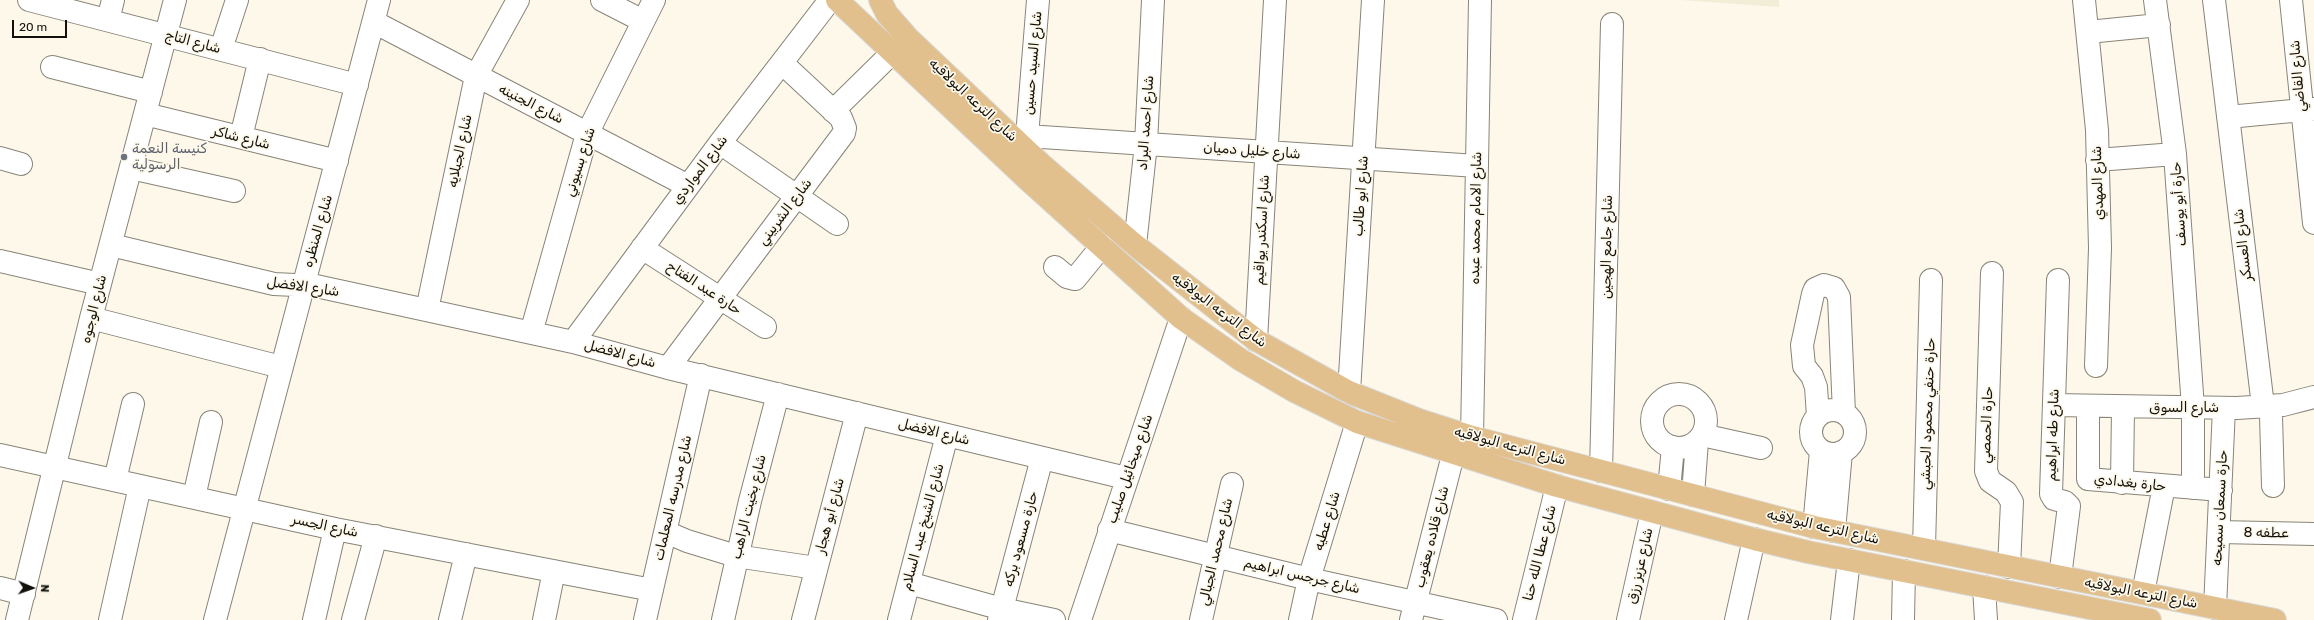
<!DOCTYPE html>
<meta charset="utf-8">
<style>
body{margin:0}
#map{position:relative;width:2314px;height:620px;overflow:hidden;background:#fdf8ea;font-family:Rubik,sans-serif}
canvas{display:block}
.north{position:absolute;left:12px;top:568px;width:40px;height:40px;-webkit-text-stroke:3px #fdf8ea;paint-order:stroke;rotate:92deg;font-size:11px;font-weight:700;line-height:16px;text-align:center;color:#11100b}
.north::after{content:'';display:block;margin:auto;width:14px;height:18px;background:#11100b;clip-path:polygon(50% 0,100% 100%,50% 72%,0 100%)}
.scale{position:absolute;left:12px;top:20px;width:55px;height:18px;box-sizing:border-box;border:2px solid #11100b;border-top:0;padding-left:5px;font-size:12px;line-height:14px;white-space:nowrap;color:#11100b;-webkit-text-stroke:3px #fdf8ea;paint-order:stroke}
</style>
<div id="map">
<canvas width="2314" height="620"></canvas>
<div class="north">N</div>
<div class="scale">20 m</div>
</div>
<script>
const g = document.querySelector('canvas').getContext('2d');
g.lineJoin = 'round';
function paint(path, color) { g.fillStyle = color; g.fill(path, 'evenodd'); }
const poly = rows => new Path2D(rows.map(r => 'M' + r).join(''));
function trace(path, color, width, dash) { g.strokeStyle = color; g.lineWidth = width; g.lineCap = dash ? 'butt' : 'round'; g.setLineDash(dash || []); g.stroke(path); }
function drawText(font, color, halo, rows, align = 'center') {
  g.font = font + ' Rubik,"Noto Sans Arabic",sans-serif'; g.lineWidth = 3.5; g.setLineDash([]); g.textBaseline = 'middle'; g.strokeStyle = halo; g.fillStyle = color; for (const [text, x, y, turn = 0] of rows) {
    g.save(); g.translate(x, y); g.rotate((+turn || 0) * Math.PI / 180); g.textAlign = isNaN(turn) ? turn : align; if (halo) g.strokeText(text, 0, 0); g.fillText(text, 0, 0); g.restore();
  }
}
paint(poly([
 [1681,0,1779,0,1779,7]
]), '#f3ecd7');
const minor = poly([
 [29,0,357,85],
 [602,0,643,21],
 [2084,0,2097,130,2100,248,2096,366],
 [2155,0,2175,154,2193,408,2193,488],
 [2214,0,2263,406,2270,412,2271,416,2273,486],
 [2291,0,2314,223],
 [108,20,113,0],
 [374,22,688,186],
 [2088,32,2159,25],
 [221,49,237,0],
 [52,67,151,92],
 [833,111,892,53],
 [145,114,337,161],
 [2228,117,2314,109],
 [1027,136,1477,166],
 [241,137,260,59],
 [720,143,837,224],
 [1026,149,1038,0],
 [0,158,21,164],
 [2097,160,2175,154],
 [131,168,234,191],
 [111,245,274,284,316,286,573,342,668,368,1126,478],
 [1135,245,1146,144,1153,0],
 [642,248,765,327],
 [0,261,100,284],
 [1055,267,1067,277,1075,279,1102,246],
 [1992,273,1986,471,1990,481,2006,492,2012,502,2009,567],
 [2058,280,2051,494,2054,499,2065,502,2069,506,2060,577],
 [427,310,476,76,518,0],
 [91,318,281,367],
 [531,333,587,134,654,0],
 [1256,340,1275,0],
 [573,342,720,143,830,0],
 [668,368,844,133,845,128,841,118,782,63],
 [1349,392,1373,0],
 '1652 421a27 27 0 1 1 54 0a27 27 0 1 1-54 0Z',
 [2054,405,2237,408,2283,405,2314,397],
 [2088,406,2088,479,2221,490],
 '1811 432a22 22 0 1 1 44 0a22 22 0 1 1-44 0Z',
 [1818,416,1816,387,1812,376,1804,366,1802,345,1813,294,1815,289,1824,285,1834,288,1839,297,1844,413],
 [1702,435,1761,448],
 [1472,437,1480,0],
 [0,455,335,529,652,590],
 [1601,471,1612,24],
 [115,480,133,404],
 [2122,483,2123,408],
 [1669,489,1673,447],
 [1693,495,1697,441],
 [194,497,211,422],
 [1814,527,1821,451],
 [1109,530,1309,579,1496,620],
 [1834,531,1841,452],
 [666,532,687,541,736,556,816,568],
 [2219,532,2314,534],
 [1924,548,1931,280],
 [909,583,1002,609,1054,620],
 [1984,587,1986,620],
 [0,588,24,594],
 [2143,593,2164,486],
 [2215,608,2224,408],
 [17,620,91,318,175,0],
 [110,620,140,486],
 [215,620,379,0],
 [314,620,335,529],
 [353,620,376,536],
 [450,620,466,554],
 [544,620,554,571],
 [645,620,701,375],
 [723,620,750,501,778,394],
 [803,620,857,413],
 [899,620,947,435],
 [999,620,1042,458],
 [1080,620,1181,318],
 [1201,620,1232,484],
 [1300,620,1309,579,1357,422],
 [1411,620,1453,455],
 [1524,620,1557,486],
 [1628,620,1652,512],
 [1736,620,1754,539],
 [1842,620,1849,560],
 [1903,620,1904,571]
]);
const major = poly([
 [837,0,1027,179,1181,318,1241,360,1294,391,1357,422,1557,486,1754,539,1808,552,2150,620],
 [880,0,887,14,908,38,1041,164,1135,245,1256,340,1349,392,1419,420,1472,437,1814,527,2275,620]
]);
trace(minor, '#888478', 24);
trace(major, '#d9d9d8', 24);
trace(minor, '#fff', 22);
trace(major, '#e2c08e', 22);
for (const [x, y, r, color] of [
 [124,157,4,"#6b7280"]
]) { const dot = new Path2D(); dot.arc(x, y, r, 0, 2 * Math.PI); g.fillStyle = color; g.fill(dot); trace(dot, '#fdf8ea', 1.5); }
drawText('14px', '#11100b', '#fdf8ea', [
 ["شارع التاج",193,42,15],
 ["شارع السيد حسين",1033,63,-85],
 ["شارع القاضي",2298,76,-95],
 ["شارع الترعه البولاقيه",973,100,43],
 ["شارع الجنينه",531,104,27],
 ["شارع احمد البراد",1146,123,-86],
 ["شارع شاكر",241,138,14],
 ["شارع الجبلايه",460,151,-78],
 ["شارع خليل دميان",1252,151,4],
 ["شارع بسيوني",580,162,-72],
 ["شارع المواردي",700,170,-53],
 ["شارع المهدي",2098,183,-92],
 ["شارع ابو طالب",1361,196,-86],
 ["حارة أبو يوسف",2179,204,-94],
 ["شارع الشربيني",785,212,-53],
 ["شارع الامام محمد عبده",1476,218,-89],
 ["شارع اسكندر يواقيم",1262,230,-87],
 ["شارع المنظره",318,231,-74],
 ["شارع العسكر",2243,245,-97],
 ["شارع جامع الهجين",1607,247,-89],
 ["شارع الافضل",303,287,8],
 ["حارة عبد الفتاح",704,288,33],
 ["شارع الوجوه",94,309,-76],
 ["شارع الترعه البولاقيه",1219,310,37],
 ["شارع الافضل",620,354,15],
 ["شارع السوق",2184,408],
 ["حارة حنفي محمود الحبشي",1928,414,-88],
 ["حارة الحمصي",1987,425,-88],
 ["شارع الافضل",934,432,14],
 ["شارع طه ابراهيم",2053,435,-88],
 ["شارع الترعه البولاقيه",1510,446,15],
 ["شارع ميخائيل صليب",1130,469,-71],
 ["حارة بغدادي",2130,483,6],
 ["شارع مدرسه المعلمات",673,498,-77],
 ["شارع بخيت الراهب",749,507,-76],
 ["حارة سمعان سميحه",2220,508,-87],
 ["شارع أبو هجار",830,516,-75],
 ["شارع عطيه",1327,521,-73],
 ["شارع الجسر",325,526,12],
 ["شارع الشيخ عبد السلام",923,527,-75],
 ["شارع الترعه البولاقيه",1823,527,13],
 ["عطفه 8",2266,533,1],
 ["شارع قلاده يعقوب",1432,537,-76],
 ["حارة مسعود بركه",1021,539,-75],
 ["شارع محمد الجبالي",1216,552,-77],
 ["شارع عطا الله حنا",1540,553,-76],
 ["شارع عزيز رزق",1640,566,-77],
 ["شارع جرجس ابراهيم",1302,576,13],
 ["شارع الترعه البولاقيه",2141,593,11]
]);
drawText('14px', '#5b616d', '#fdf8ea', [
 ["كنيسة النعمة",132,149],
 ["الرسولية",132,165]
], 'left');
</script>
